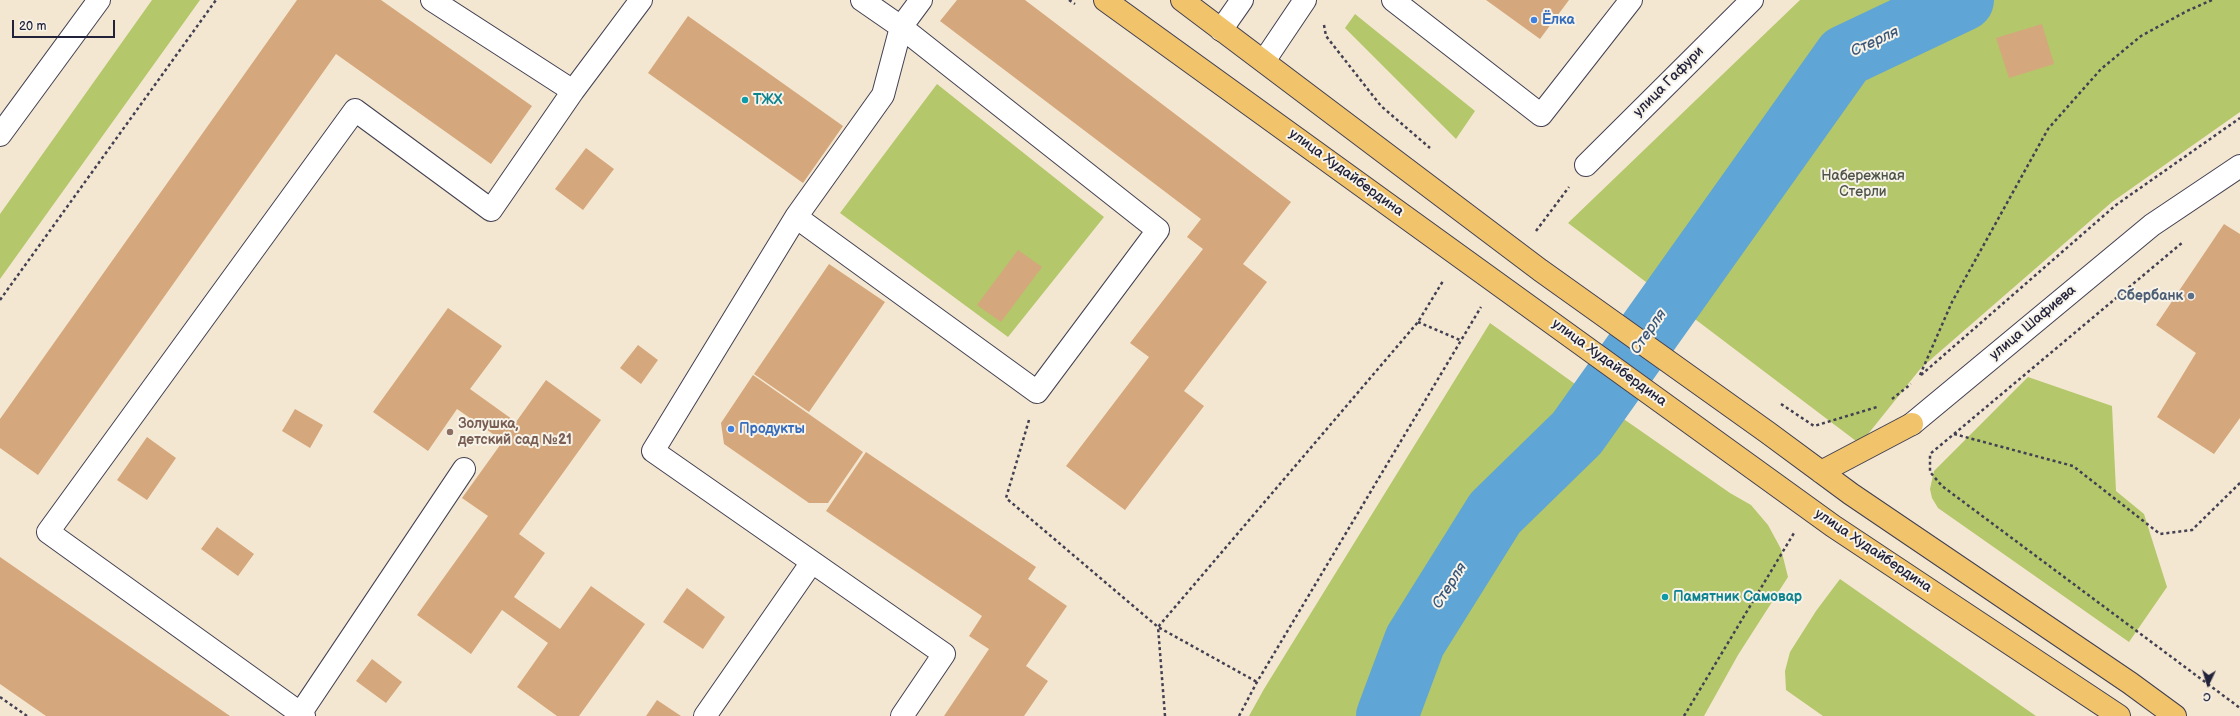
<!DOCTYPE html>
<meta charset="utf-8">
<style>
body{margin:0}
#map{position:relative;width:2240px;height:716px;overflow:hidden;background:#f4e7d1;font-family:"Balsamiq Sans",sans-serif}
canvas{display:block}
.north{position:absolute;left:2188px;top:664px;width:40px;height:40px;-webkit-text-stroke:3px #f7f3e8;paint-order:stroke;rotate:184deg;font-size:11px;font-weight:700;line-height:16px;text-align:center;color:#22223b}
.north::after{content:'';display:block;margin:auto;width:14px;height:18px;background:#22223b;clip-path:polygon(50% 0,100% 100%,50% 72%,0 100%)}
.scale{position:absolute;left:12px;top:20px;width:103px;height:18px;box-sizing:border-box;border:2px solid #22223b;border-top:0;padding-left:5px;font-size:12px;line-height:14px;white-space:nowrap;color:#22223b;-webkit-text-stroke:3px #f7f3e8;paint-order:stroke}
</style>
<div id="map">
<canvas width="2240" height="716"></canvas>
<div class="north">С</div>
<div class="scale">20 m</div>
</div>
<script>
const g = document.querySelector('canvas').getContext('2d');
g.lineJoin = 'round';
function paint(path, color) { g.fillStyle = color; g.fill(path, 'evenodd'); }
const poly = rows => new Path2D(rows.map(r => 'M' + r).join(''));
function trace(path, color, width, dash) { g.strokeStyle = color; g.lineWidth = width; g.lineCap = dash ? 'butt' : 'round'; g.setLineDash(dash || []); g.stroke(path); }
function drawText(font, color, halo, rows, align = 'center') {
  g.font = font + ' "Balsamiq Sans",sans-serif'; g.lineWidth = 4; g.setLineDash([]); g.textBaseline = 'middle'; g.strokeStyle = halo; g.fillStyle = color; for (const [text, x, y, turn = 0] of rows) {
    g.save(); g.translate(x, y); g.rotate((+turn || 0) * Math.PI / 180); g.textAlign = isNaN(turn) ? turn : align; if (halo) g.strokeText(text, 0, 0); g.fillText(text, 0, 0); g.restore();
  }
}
paint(poly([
 [152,0,200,0,0,279,0,214],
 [1800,0,2240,0,2240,112,2112,202,1921,368,1860,444,1568,223],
 [1355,14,1475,111,1456,139,1345,28],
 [937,84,1104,217,1008,337,840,213],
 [1490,323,1582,389,1488,503,1402,632,1369,716,1249,716,1264,689],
 [2028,377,2112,406,2116,491,2144,514,2167,587,2129,642,1938,508,1932,498,1930,489,1934,471],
 [1605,406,1730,493,1751,505,1768,525,1781,549,1788,577,1738,655,1704,716,1396,716,1421,642,1503,519,1580,440],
 [1840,579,2036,716,1823,716,1786,690,1785,671,1790,652,1816,611]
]), '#b4c76b');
trace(poly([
 [1387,716,1415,641,1495,513,1577,433,1845,56,1963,0]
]), '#5fa5d5', 62);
paint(poly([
 [297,0,381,0,532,106,491,164,336,54,38,475,0,448,0,419],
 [957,0,1025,0,1291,202,1243,264,1267,282,1184,391,1204,406,1125,510,1066,466,1149,357,1130,343,1203,249,1187,237,1201,219,940,21],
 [1486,0,1569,0,1540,39],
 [688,16,843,126,803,183,648,73],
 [2042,24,2054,64,2009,78,1996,38],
 [586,148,614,169,583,210,555,189],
 [2224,224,2240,234,2240,418,2214,454,2157,417,2196,353,2156,325],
 [1018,250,1042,267,1001,322,977,305],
 [829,264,885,302,809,412,754,374],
 [448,308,502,346,470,389,516,422,546,380,601,420,519,534,545,553,514,597,560,629,591,586,645,624,579,716,557,716,517,687,548,643,502,610,471,654,417,615,488,516,462,498,503,441,457,409,428,451,373,412],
 [638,345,658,360,641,384,620,368],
 [753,375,863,452,828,503,809,503,724,444,721,423],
 [295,409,323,425,310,448,282,431],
 [147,437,176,458,147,500,117,480],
 [866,452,1036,567,1028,579,1067,606,1026,666,1048,681,1024,716,944,716,989,649,969,636,982,616,826,511],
 [217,527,254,554,238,576,201,549],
 [0,557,230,716,46,716,0,684],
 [687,588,725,617,703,649,663,622],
 [372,659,402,682,386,703,356,681],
 [657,700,681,716,646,716]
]), '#d5a77c');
const minor = poly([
 [432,0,573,91],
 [1393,0,1541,115,1631,0],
 [1221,30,1242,0],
 [1264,61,1305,0],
 [0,135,99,0],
 [1586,165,1752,0],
 [796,217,1037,392,1158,230,901,27,862,0],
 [1912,424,2152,225,2240,166],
 [300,714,464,469],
 [304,716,48,532,355,110,491,210,573,91,641,0],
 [705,716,812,562],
 [902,716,944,654,653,451,796,217,883,95,901,27,921,0]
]);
const major = poly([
 [1105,0,1833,526,2119,716],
 [1182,0,1540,270,1767,432,1851,494,2130,683,2175,716],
 [1821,472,1912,424]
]);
trace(minor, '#424052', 24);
trace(major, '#424052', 24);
trace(poly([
 [1069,0,1075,4],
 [1324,25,1326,36,1381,106,1430,148],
 [1536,231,1569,187],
 [0,300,216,0],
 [1418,322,1460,340],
 [1920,375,1952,302,2048,129,2101,69,2141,36,2187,11,2212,0],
 [1921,375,2116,205,2240,118],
 [1892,399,1911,384],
 [1781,404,1814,426,1877,407],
 [1029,420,1006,498,1158,627,1257,682],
 [1954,434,2183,242],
 [2240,483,2192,530,2160,534,2073,466,1954,434,1930,454,1930,472,1942,486,2240,708],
 [0,697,27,716],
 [1165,716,1158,627,1418,322,1443,281],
 [1239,716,1257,682,1481,307],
 [1684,716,1794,533]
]), '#424052', 2.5, [3, 3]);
trace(minor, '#fff', 22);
trace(major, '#f1c36a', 22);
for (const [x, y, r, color] of [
 [1534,20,4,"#3f7fe0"],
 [745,100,4,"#0f9aa8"],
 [2191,296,4,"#5c6f8a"],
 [731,429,4,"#3f7fe0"],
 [450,432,4,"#8d6e63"],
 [1665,597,4,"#0f9aa8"]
]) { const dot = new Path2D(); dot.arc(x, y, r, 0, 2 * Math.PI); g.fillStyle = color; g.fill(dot); trace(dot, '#f7f3e8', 1.5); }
drawText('bold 14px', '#366cbe', '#f7f3e8', [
 ["Ёлка",1542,20],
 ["Продукты",739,429]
], 'left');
drawText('14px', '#22223b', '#f7f3e8', [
 ["улица Гафури",1669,82,-45],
 ["улица Худайбердина",1346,173,36],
 ["улица Шафиева",2033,323,-40],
 ["улица Худайбердина",1609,363,36],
 ["улица Худайбердина",1873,551,34]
]);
drawText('bold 14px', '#0d838f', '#f7f3e8', [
 ["ТЖХ",753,100],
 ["Памятник Самовар",1673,597]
], 'left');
drawText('14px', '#4e5449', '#f7f3e8', [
 ["Набережная",1863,176],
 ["Стерли",1863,192]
]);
drawText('bold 14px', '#4e5e75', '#f7f3e8', [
 ["Сбербанк",2183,296]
], 'right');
drawText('bold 14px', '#785e54', '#f7f3e8', [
 ["Золушка,",458,424],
 ["детский сад №21",458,440]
], 'left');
drawText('italic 15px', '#3a5679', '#f7f3e8', [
 ["Стерля",1875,42,-25],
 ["Стерля",1649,332,-55],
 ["Стерля",1450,586,-58]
]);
</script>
